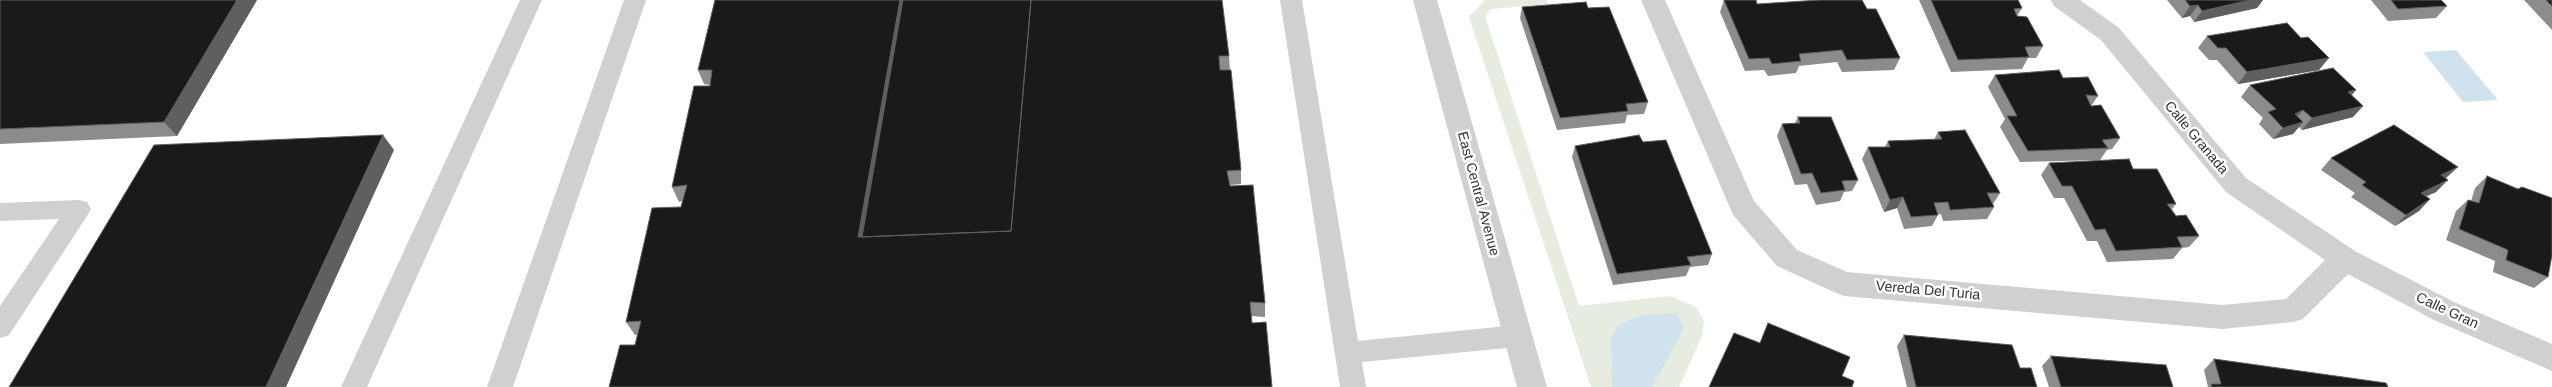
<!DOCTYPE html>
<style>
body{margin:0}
canvas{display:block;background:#fff}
</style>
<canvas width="2552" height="387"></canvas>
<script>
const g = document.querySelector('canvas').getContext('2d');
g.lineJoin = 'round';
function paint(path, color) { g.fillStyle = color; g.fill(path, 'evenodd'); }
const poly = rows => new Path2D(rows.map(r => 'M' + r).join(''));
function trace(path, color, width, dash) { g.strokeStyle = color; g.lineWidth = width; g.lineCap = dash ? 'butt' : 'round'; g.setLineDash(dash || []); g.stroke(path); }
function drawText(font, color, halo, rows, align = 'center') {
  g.font = font + ' Arial,sans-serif'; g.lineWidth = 5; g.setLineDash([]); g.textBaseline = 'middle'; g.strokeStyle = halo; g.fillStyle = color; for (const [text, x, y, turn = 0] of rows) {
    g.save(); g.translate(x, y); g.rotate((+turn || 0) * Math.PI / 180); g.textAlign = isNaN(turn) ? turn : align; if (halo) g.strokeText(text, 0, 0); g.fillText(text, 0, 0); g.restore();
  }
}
paint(poly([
 [1485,0,1547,0,1548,4,1491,9,1485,16,1579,306,1670,296,1696,307,1704,321,1702,336,1679,387,1591,387,1469,17]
]), '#e6ecdf');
paint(poly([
 [2456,50,2498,100,2463,102,2423,52],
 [1677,313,1684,328,1652,387,1612,387,1611,338,1618,325,1642,315]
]), '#cfe2ee');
paint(poly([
 [520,0,542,0,367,387,341,387,520,0],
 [624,0,646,0,513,387,487,387,624,0],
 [1280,0,1302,0,1358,341,1517,325,1526,328,1530,336,1526,344,1517,347,1362,362,1366,387,1340,387,1280,0],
 [79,200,87,202,91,209,87,216,9,335,0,338,0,306,59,219,0,221,0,203,79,200]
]), '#d0d0d0');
paint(poly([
 [1413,0,1437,0,1547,387,1517,387,1413,0],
 [1641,0,1665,0,1754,201,1797,250,1847,272,2222,305,2286,299,2325,260,2226,192,2101,40,2054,6,2051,0,2080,0,2119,28,2246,178,2355,251,2454,302,2552,344,2552,371,2434,320,2348,274,2303,319,2293,322,2222,329,1844,296,1834,292,1777,266,1733,215,1641,0]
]), '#d0d0d0');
paint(poly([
 [0,0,257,0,177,136,0,144],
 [715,0,1229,56,1230,70,1241,170,1241,184,1230,185,1265,303,1265,317,1251,316,635,345,637,335,635,335,626,322,681,207,682,201,679,202,672,187,710,86,710,85,704,84,698,70],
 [1724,0,1757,4,1867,9,1900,58,1894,70,1842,72,1837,62,1799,66,1796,73,1768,76,1764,70,1745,71,1720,12],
 [1919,0,2018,0,2022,8,2017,16,2043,46,2036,58,2028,58,2022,69,1951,72],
 [2167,0,2263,0,2257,8,2194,22,2190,16,2182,18],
 [2371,0,2441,0,2447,6,2436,18,2388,21],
 [2524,0,2552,0,2552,30],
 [1522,7,1588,8,1648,102,1644,114,1627,115,1625,123,1557,130,1520,18],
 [2207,36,2319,70,2238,84,2217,60,2209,60,2198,48],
 [1995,75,2063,78,2098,96,2091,106,2120,138,2112,149,2107,150,2100,160,2020,162,2000,127,2005,119,1988,87],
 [2250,85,2352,95,2363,106,2353,117,2302,130,2299,127,2293,134,2273,139,2259,124,2263,118,2241,97],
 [1798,117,1858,180,1852,191,1844,192,1840,201,1816,205,1807,184,1795,185,1777,136,1782,124,1795,123],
 [1938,132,2000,193,1993,204,1994,207,1987,219,1943,221,1941,214,1938,214,1938,215,1932,226,1904,229,1897,208,1884,212,1862,159,1868,147,1885,147,1888,141,1934,140],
 [1575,146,1712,254,1708,265,1690,267,1686,276,1613,285,1572,157],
 [2331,158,2445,178,2436,192,2426,196,2430,199,2419,211,2395,226,2351,197,2355,193,2321,170],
 [2049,163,2133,169,2176,204,2172,209,2176,216,2199,236,2189,247,2182,248,2173,259,2107,262,2097,241,2087,241,2064,198,2054,198,2041,175],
 [2487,176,2548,277,2534,288,2493,272,2495,261,2446,240,2456,211,2468,200,2471,201,2475,188],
 [1904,335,2020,368,2037,387,1907,387,1897,346],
 [2051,356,2173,387,2049,387,2042,366],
 [2214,359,2388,387,2208,387,2204,370]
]), '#8c8c8c');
paint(poly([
 [237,0,257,0,177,136,164,122],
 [900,0,907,0,864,244,858,237],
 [2250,0,2263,0,2257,8,2194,22,2202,11],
 [2198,5,2190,16,2182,18,2190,6],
 [2329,58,2319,70,2238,84,2247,72],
 [2356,90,2346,102,2348,92],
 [2363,106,2353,117,2302,130,2312,118],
 [2303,110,2293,122,2295,114],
 [2303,122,2293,134,2273,139,2283,128],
 [383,135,394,150,286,387,266,387],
 [2458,167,2446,178,2430,187,2441,175],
 [2448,180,2436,192,2409,204,2421,193],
 [1903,197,1897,208,1884,212,1890,200],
 [2430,199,2419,211,2395,226,2406,215]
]), '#5f5f5f');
const building = poly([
 [0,0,237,0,164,122,0,129,0,0],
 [715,0,900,0,858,237,1011,231,1031,0,1222,0,1229,56,1219,56,1220,70,1231,70,1241,170,1227,171,1230,186,1253,185,1265,303,1250,302,1252,323,1266,322,1272,387,609,387,620,345,635,345,641,321,626,322,652,208,681,207,687,185,672,187,694,86,710,86,712,70,698,70,715,0],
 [903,0,1031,0,1011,231,862,237,903,0],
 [1724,0,1756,0,1757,4,1820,0,1862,0,1867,9,1876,9,1900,58,1847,60,1842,50,1799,54,1801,61,1772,64,1769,58,1749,59,1724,0],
 [1931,0,2018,0,2022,8,2014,9,2017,16,2027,17,2043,46,2025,47,2029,57,1958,60,1931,0],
 [2185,0,2250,0,2202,11,2198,5,2190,6,2185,0],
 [2391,0,2441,0,2447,6,2398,9,2391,0],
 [2546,0,2552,0,2552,6,2546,0],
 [1586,2,1588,8,1609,7,1648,102,1626,104,1628,111,1560,118,1522,7,1586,2],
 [2287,23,2301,38,2308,37,2329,58,2247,72,2226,48,2218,48,2207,36,2287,23],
 [2333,68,2356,90,2348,92,2363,106,2312,118,2303,110,2295,114,2303,122,2283,128,2268,112,2276,109,2250,85,2333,68],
 [2059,70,2063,78,2088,77,2098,96,2086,95,2091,106,2101,105,2120,138,2102,140,2108,148,2028,151,2007,116,2017,116,1995,75,2059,70],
 [1798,117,1831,117,1858,180,1842,181,1845,190,1821,193,1812,173,1801,174,1782,124,1800,123,1798,117],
 [2394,125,2458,167,2441,175,2448,180,2421,193,2430,199,2406,215,2362,185,2366,182,2331,158,2394,125],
 [1965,130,2000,193,1987,193,1994,207,1950,210,1948,202,1934,203,1938,215,1911,217,1903,197,1890,200,1868,147,1890,147,1888,141,1942,139,1938,132,1965,130],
 [383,135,266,387,9,387,154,145,383,135],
 [1639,135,1643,142,1666,140,1712,254,1687,257,1691,265,1617,274,1575,146,1639,135],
 [2129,159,2133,169,2157,169,2176,204,2167,204,2176,216,2186,215,2199,236,2177,237,2182,247,2116,251,2105,229,2095,230,2072,186,2062,186,2049,163,2129,159],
 [2487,176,2518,189,2522,187,2552,198,2552,255,2548,277,2506,260,2508,250,2459,229,2468,200,2479,203,2487,176],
 [1768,323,1850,357,1842,376,1854,381,1852,387,1709,387,1734,333,1760,343,1768,323],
 [1904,335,2012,345,2020,368,2031,368,2037,387,1916,387,1904,335],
 [2051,356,2166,365,2173,387,2061,387,2051,356],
 [2214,359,2386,383,2388,387,2212,387,2211,384,2221,384,2214,359]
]);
paint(building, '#1a1a1a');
trace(building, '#5f5f5f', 1);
drawText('14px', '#333', '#fff', [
 ["Calle Granada",2196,138,50],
 ["East Central Avenue",1478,194,75],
 ["Vereda Del Turia",1928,291,5],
 ["Calle Gran",2447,311,25]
]);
</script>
